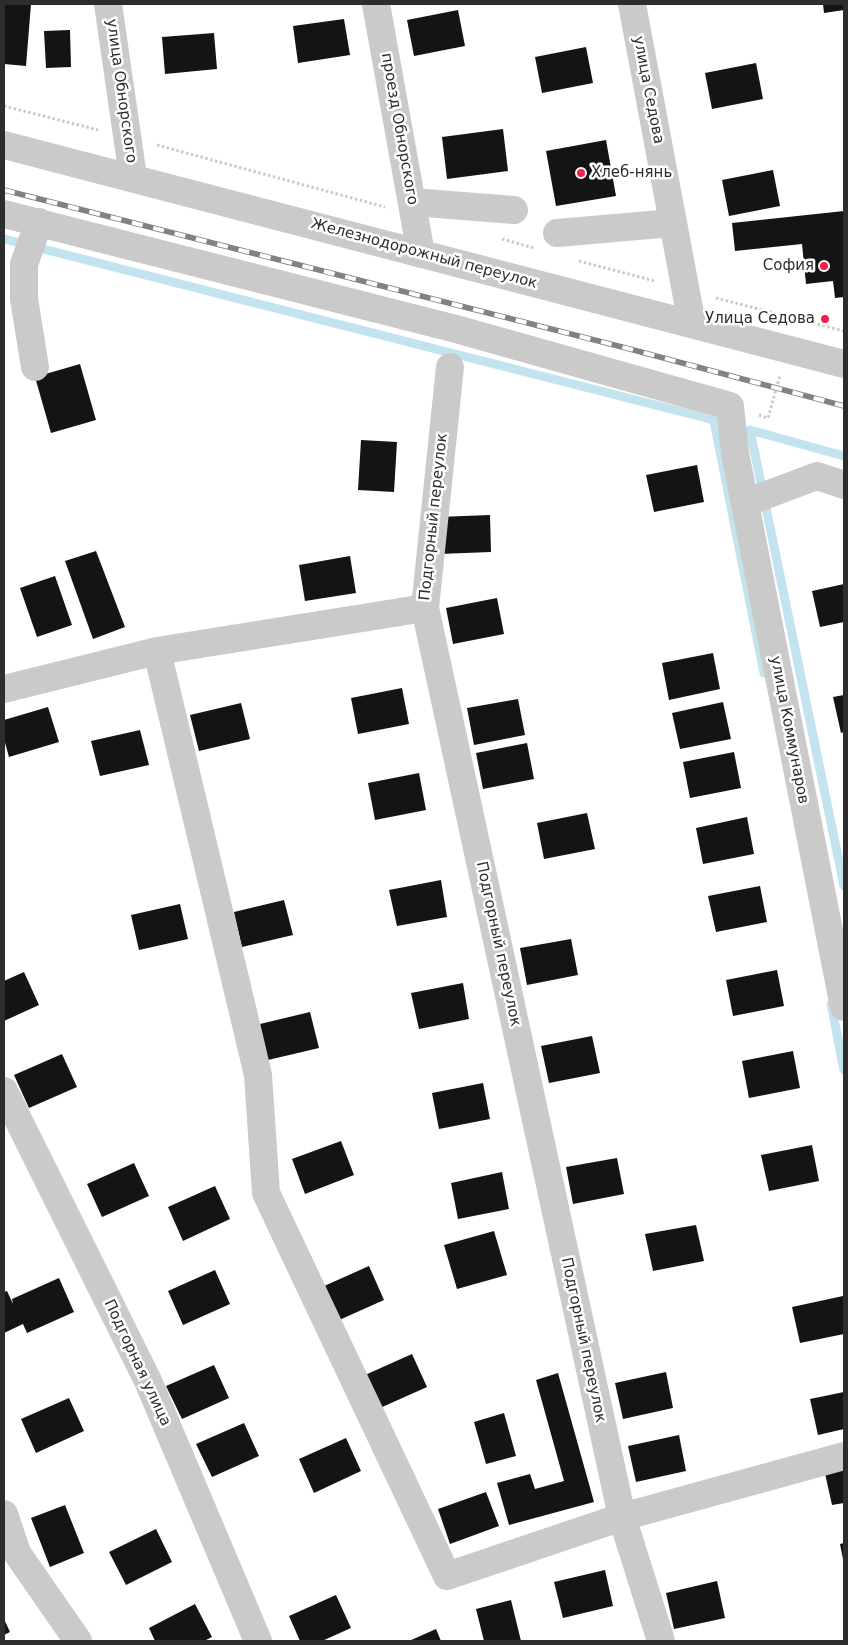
<!DOCTYPE html>
<meta charset="utf-8">
<style>
body{margin:0}
#map{position:relative;width:848px;height:1645px;overflow:hidden;background:#fff;font-family:"DejaVu Sans",sans-serif}
canvas{display:block}
.frame{position:absolute;inset:0;border:5px solid #2d2d2d;pointer-events:none}
</style>
<div id="map">
<canvas width="848" height="1645"></canvas>
<div class="frame"></div>
</div>
<script>
const g = document.querySelector('canvas').getContext('2d');
g.lineJoin = 'round';
const poly = rows => new Path2D(rows.map(r => 'M' + r).join(''));
function trace(path, color, width, dash) { g.strokeStyle = color; g.lineWidth = width; g.lineCap = dash ? 'butt' : 'round'; g.setLineDash(dash || []); g.stroke(path); }
function paint(path, color) { g.fillStyle = color; g.fill(path, 'evenodd'); }
function drawText(font, color, halo, rows, align = 'center') {
  g.font = font + ' "DejaVu Sans",sans-serif'; g.lineWidth = 5; g.setLineDash([]); g.textBaseline = 'middle'; g.strokeStyle = halo; g.fillStyle = color; for (const [text, x, y, turn = 0] of rows) {
    g.save(); g.translate(x, y); g.rotate((+turn || 0) * Math.PI / 180); g.textAlign = isNaN(turn) ? turn : align; if (halo) g.strokeText(text, 0, 0); g.fillText(text, 0, 0); g.restore();
  }
}
trace(poly([
 [4,239,722,422],
 [714,421,764,673],
 [844,456,750,430,844,886],
 [831,1004,844,1070]
]), '#c3e3ee', 9);
paint(poly([
 [4,4,31,4,26,66,4,64],
 [823,4,844,4,844,10,824,13],
 [458,10,465,46,414,56,407,20],
 [344,19,350,55,298,63,293,26],
 [70,30,71,67,46,68,44,31],
 [214,33,217,69,165,74,162,37],
 [586,47,593,83,542,93,535,57],
 [756,63,763,99,712,109,705,73],
 [503,129,508,171,447,179,442,137],
 [606,140,616,196,556,206,546,151],
 [773,170,780,206,729,216,722,180],
 [844,211,844,297,835,298,833,281,806,284,802,244,735,251,732,223],
 [80,364,96,420,51,433,35,377],
 [361,440,397,442,394,492,358,490],
 [697,465,704,502,654,512,646,475],
 [490,515,491,552,439,554,438,517],
 [96,551,125,627,93,639,65,561],
 [350,556,356,593,305,601,299,565],
 [55,576,72,625,37,637,20,588],
 [844,584,844,622,820,627,812,591],
 [497,598,504,634,453,644,446,608],
 [713,653,720,689,669,700,662,663],
 [402,688,409,724,358,734,351,698],
 [844,695,844,732,841,733,833,697],
 [518,699,525,735,474,745,467,708],
 [723,702,731,739,680,749,672,713],
 [241,703,250,739,199,751,190,715],
 [48,707,59,742,9,757,4,739,4,720],
 [140,730,149,765,100,776,91,741],
 [527,743,534,779,483,789,476,753],
 [734,752,741,788,690,798,683,762],
 [419,773,426,810,375,820,368,783],
 [587,813,595,849,544,859,537,823],
 [747,817,754,854,703,864,696,828],
 [441,880,447,917,397,926,389,890],
 [760,886,767,922,716,932,708,896],
 [284,900,293,935,242,947,234,912],
 [180,904,188,939,139,950,131,915],
 [571,939,578,975,527,985,520,948],
 [777,970,784,1006,733,1016,726,980],
 [24,972,39,1005,4,1021,4,981],
 [463,983,469,1019,419,1029,411,993],
 [310,1012,319,1048,268,1060,260,1024],
 [592,1036,600,1073,549,1083,541,1046],
 [793,1051,800,1088,749,1098,742,1061],
 [62,1054,77,1087,29,1108,14,1075],
 [483,1083,490,1119,439,1129,432,1093],
 [341,1141,354,1175,305,1194,292,1159],
 [812,1145,819,1181,769,1191,761,1155],
 [617,1158,624,1194,573,1204,566,1167],
 [134,1163,149,1196,102,1217,87,1184],
 [502,1172,509,1209,458,1219,451,1183],
 [215,1186,230,1219,183,1241,168,1207],
 [696,1225,704,1261,653,1271,645,1234],
 [494,1231,507,1275,457,1289,444,1245],
 [369,1266,384,1300,337,1321,322,1287],
 [215,1270,230,1304,183,1325,168,1291],
 [59,1278,74,1312,27,1333,23,1324,4,1333,4,1292,7,1291,13,1304,12,1299],
 [843,1296,844,1334,800,1343,792,1307],
 [412,1354,427,1387,380,1408,365,1375],
 [214,1365,229,1398,182,1419,166,1386],
 [666,1372,673,1408,623,1419,615,1383],
 [558,1373,594,1502,509,1525,497,1483,530,1474,535,1489,564,1481,536,1380],
 [844,1392,844,1429,818,1435,810,1399],
 [69,1398,84,1431,36,1453,21,1419],
 [504,1413,516,1456,486,1464,474,1422],
 [244,1423,259,1456,212,1477,196,1444],
 [679,1435,686,1471,636,1482,628,1446],
 [346,1438,361,1471,314,1493,299,1459],
 [844,1465,844,1503,832,1505,824,1469],
 [486,1492,499,1526,450,1544,438,1509],
 [65,1505,84,1553,50,1567,31,1518],
 [156,1529,172,1562,126,1585,109,1552],
 [844,1543,844,1559,843,1559,840,1544],
 [605,1570,613,1606,563,1618,554,1582],
 [717,1581,725,1618,674,1629,666,1593],
 [336,1595,351,1628,322,1641,300,1641,289,1616],
 [511,1600,521,1641,484,1641,476,1609],
 [195,1604,212,1637,204,1641,155,1641,149,1628],
 [4,1619,10,1632,4,1635],
 [436,1629,441,1641,409,1641]
]), '#141414');
trace(poly([
 [4,106,98,130],
 [157,145,385,207],
 [502,239,534,248],
 [579,261,655,281],
 [716,298,844,331],
 [759,415,768,418,780,375]
]), '#cacaca', 3, [2.5, 2.5]);
trace(poly([
 [108,4,133,177],
 [376,4,421,254],
 [632,4,692,324],
 [4,145,844,364],
 [412,202,514,210],
 [4,214,456,329,730,406,735,453,844,1007],
 [557,233,673,223],
 [35,367,24,299,24,264,39,222],
 [450,367,425,608,622,1517,661,1641],
 [745,503,817,476,844,485],
 [157,651,258,1075,266,1193,447,1576,622,1517,844,1456],
 [4,689,157,651,425,608],
 [4,1091,148,1381,258,1641],
 [4,1514,17,1553,78,1641]
]), '#cacaca', 28);
const rail = poly([
 [4,190,626,348,844,406]
]);
trace(rail, '#828282', 5.5);
trace(rail, '#fff', 4, [11]);
for (const [x, y, r, color] of [
 [581,173,5,"#f3204a"],
 [824,266,5,"#f3204a"],
 [825,319,5,"#f3204a"]
]) { const dot = new Path2D(); dot.arc(x, y, r, 0, 2 * Math.PI); g.fillStyle = color; g.fill(dot); trace(dot, '#fff', 2); }
drawText('15px', '#2d2d2d', '#fff', [
 ["улица Седова",648,90,79],
 ["улица Обнорского",121,91,82],
 ["проезд Обнорского",399,129,80],
 ["Железнодорожный переулок",424,254,15],
 ["Подгорный переулок",434,517,-84],
 ["улица Коммунаров",789,730,79],
 ["Подгорный переулок",498,944,78],
 ["Подгорный переулок",583,1340,78],
 ["Подгорная улица",137,1363,65]
]);
drawText('15px', '#2d2d2d', '#fff', [
 ["Хлеб-нянь",591,173,"left"],
 ["София",814,266],
 ["Улица Седова",815,319]
], 'right');
</script>
